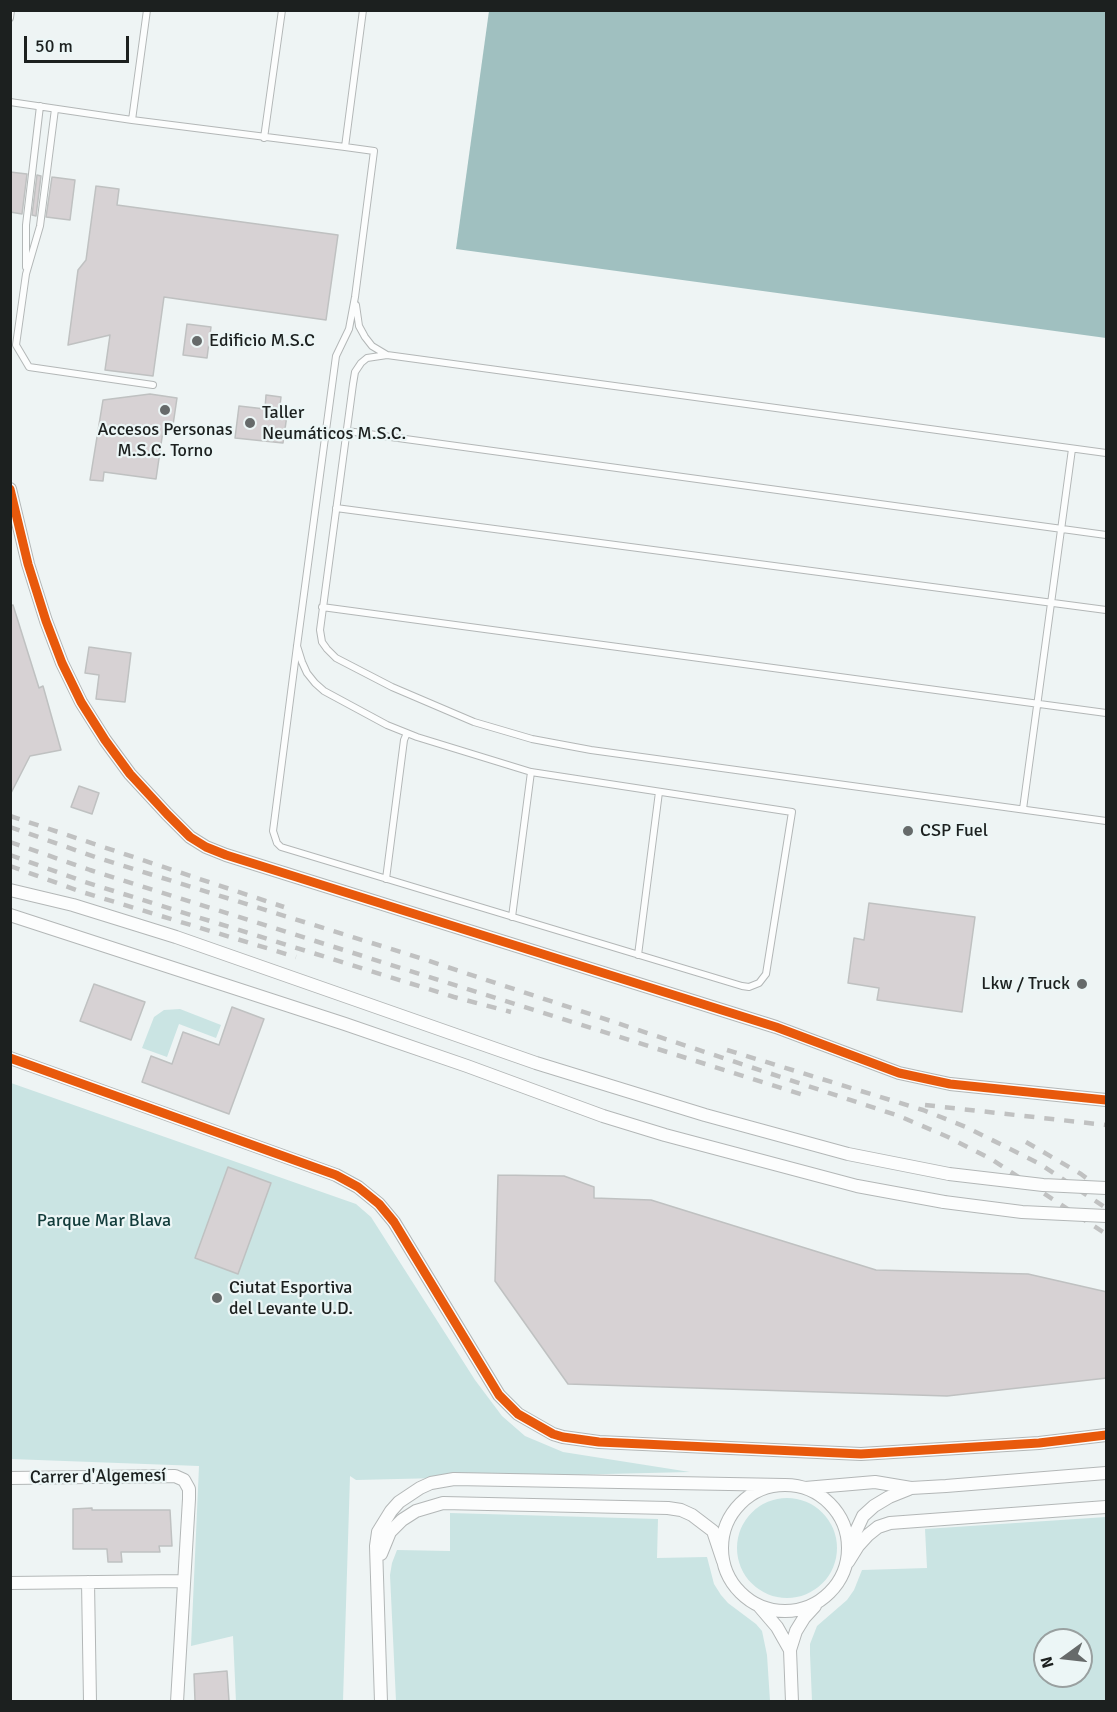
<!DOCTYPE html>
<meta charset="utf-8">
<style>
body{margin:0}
#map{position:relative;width:1117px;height:1712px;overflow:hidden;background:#eef4f4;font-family:Signika,sans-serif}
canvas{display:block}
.frame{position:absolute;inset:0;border:12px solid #1c201f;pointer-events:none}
.north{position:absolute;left:1033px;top:1628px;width:60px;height:60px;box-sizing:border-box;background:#ecf6f6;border:2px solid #99a0a0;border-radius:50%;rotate:255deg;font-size:16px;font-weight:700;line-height:24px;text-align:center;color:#1c201f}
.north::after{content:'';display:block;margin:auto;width:21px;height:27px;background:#666a6a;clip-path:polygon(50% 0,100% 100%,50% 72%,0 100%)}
.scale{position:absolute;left:24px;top:36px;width:105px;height:27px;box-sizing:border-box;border:3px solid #1c201f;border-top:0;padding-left:8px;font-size:18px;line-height:21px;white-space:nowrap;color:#1c201f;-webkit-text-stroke:4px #ecf6f6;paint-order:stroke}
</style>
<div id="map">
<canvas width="1117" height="1712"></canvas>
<div class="frame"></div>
<div class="north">N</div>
<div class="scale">50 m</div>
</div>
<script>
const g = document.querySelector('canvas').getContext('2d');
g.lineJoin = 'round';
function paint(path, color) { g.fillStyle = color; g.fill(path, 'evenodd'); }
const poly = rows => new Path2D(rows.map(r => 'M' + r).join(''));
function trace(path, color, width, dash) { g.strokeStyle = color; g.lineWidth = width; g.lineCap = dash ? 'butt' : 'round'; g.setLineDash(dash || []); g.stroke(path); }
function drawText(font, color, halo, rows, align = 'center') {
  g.font = font + ' Signika,sans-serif'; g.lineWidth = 4.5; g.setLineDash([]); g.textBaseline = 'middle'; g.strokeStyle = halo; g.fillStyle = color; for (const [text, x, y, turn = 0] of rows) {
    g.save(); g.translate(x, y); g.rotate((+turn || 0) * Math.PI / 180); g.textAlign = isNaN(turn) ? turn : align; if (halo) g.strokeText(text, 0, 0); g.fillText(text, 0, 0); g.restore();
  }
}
paint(poly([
 [180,1009,221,1025,216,1038,179,1024,167,1057,142,1048,154,1017,164,1010],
 [11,1083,356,1204,371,1217,475,1380,502,1416,525,1436,563,1452,690,1472,356,1480,350,1476,343,1701,236,1702,233,1636,191,1646,199,1466,11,1459],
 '737 1548a50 50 0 1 1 100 0a50 50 0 1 1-100 0Z',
 [450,1513,658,1519,657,1558,707,1557,714,1584,721,1595,728,1603,756,1624,762,1631,767,1655,770,1701,396,1701,390,1575,392,1563,397,1550,450,1551],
 [1106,1517,1106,1701,812,1701,810,1654,810,1644,817,1626,847,1600,854,1590,862,1570,927,1568,925,1529],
 [1045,1640,1081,1640,1081,1676,1045,1676]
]), '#cae4e3');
paint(poly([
 [489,11,1106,11,1106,338,456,249]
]), '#a0c0c0');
const building = poly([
 [10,172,27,174,22,214,10,212,10,172],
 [37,175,41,176,36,216,32,215,37,175],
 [52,177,75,180,70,220,46,217,52,177],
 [96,186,119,189,117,205,338,235,326,320,164,297,153,376,105,370,110,335,68,345,78,270,86,260,96,186],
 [187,324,211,327,207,358,183,355,187,324],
 [150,394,177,398,173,425,164,424,156,479,104,472,103,481,90,480,103,400,150,394],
 [266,395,281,397,280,406,288,408,283,443,235,438,239,406,265,409,266,395],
 [13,605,39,688,43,686,61,750,30,756,10,795,10,606,13,605],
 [89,647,131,653,125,702,96,699,99,675,85,673,89,647],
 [79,786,99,793,92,814,71,807,79,786],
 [869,903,975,917,962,1012,877,1000,879,988,848,983,854,938,864,940,869,903],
 [94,984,145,1002,131,1040,80,1021,94,984],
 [232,1007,264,1019,229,1114,142,1082,151,1056,172,1064,183,1032,219,1045,232,1007],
 [228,1167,271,1183,238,1274,195,1258,228,1167],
 [498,1175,564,1176,594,1187,594,1198,651,1200,876,1270,1028,1274,1107,1292,1107,1378,947,1396,568,1384,495,1281,498,1175],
 [92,1508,92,1510,170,1510,172,1546,159,1546,160,1552,121,1552,122,1562,108,1562,107,1549,73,1549,73,1509,92,1508],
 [227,1671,229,1701,195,1701,194,1674,227,1671]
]);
paint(building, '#d7d2d4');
trace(building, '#bfc1c1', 1.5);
const service = poly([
 [10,18,11,10],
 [10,102,132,120,345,147,363,10],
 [55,109,40,226,26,274,16,345,29,367,153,385],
 [132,120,147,10],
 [264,138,282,10],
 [26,267,26,225,40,106],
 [356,305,359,326,365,337,372,346,387,355],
 [347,431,1106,535],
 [1106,453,387,355,367,358,361,363,355,372,353,384,320,630,322,642,327,649,336,658,392,687,474,722,532,739,591,750,1106,821],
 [336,508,1106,610],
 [322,607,1106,713],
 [297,646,302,662,307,673,315,683,324,691,387,725,417,737,531,772,792,812,766,974,759,983,749,987,742,986,281,847,277,843,273,831,297,646,336,356,349,329,355,297,374,151,345,147],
 [1023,809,1072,449],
 [386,879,404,740,407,733],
 [512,917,531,772],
 [638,955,659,792]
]);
const minor = poly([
 [10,489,28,564,46,621,62,663,81,702,105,740,130,774,167,814,190,837,206,847,226,855,776,1027,899,1073,950,1084,1106,1100],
 [10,890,73,905,176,937,536,1063,705,1115,848,1154,949,1174],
 [10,915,345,1024,467,1066,603,1116,665,1135,857,1186,944,1202],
 [10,1058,336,1175,358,1187,379,1204,394,1222,499,1395,518,1414,553,1434,563,1437,599,1442,861,1454,1039,1443,1106,1435],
 [10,1478,175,1476,184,1480,189,1489,189,1499,177,1702],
 '722 1548a63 63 0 1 1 126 0a63 63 0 1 1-126 0Z',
 [805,1488,875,1482,911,1488,946,1486,1106,1473],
 [849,1546,863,1516,874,1506,889,1497,909,1489],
 [381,1554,390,1532,402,1520,416,1511,443,1503,668,1508,681,1510,692,1515,713,1531,723,1561],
 [848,1562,858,1546,868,1535,878,1527,890,1523,1106,1507],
 [88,1582,90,1702],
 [10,1583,184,1581],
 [759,1606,777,1627,790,1650],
 [381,1702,376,1546,378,1532,391,1511,399,1502,420,1488,431,1483,454,1479,784,1485],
 [792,1702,790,1650,796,1631,804,1618,815,1606]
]);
trace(service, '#b3b7b7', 8);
trace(minor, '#b3b7b7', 14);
trace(service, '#fcfdfd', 6);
trace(minor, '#fcfdfd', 12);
trace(poly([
 [10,816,284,907],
 [10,827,95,857,420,958,899,1116,948,1137,991,1159,1106,1234],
 [10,842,90,870,810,1097],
 [10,855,85,882,454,997,511,1012],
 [10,866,82,892,296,957],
 [727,1050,923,1110,966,1127,1040,1164,1106,1208],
 [925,1105,1106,1125],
 [1026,1142,1081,1174,1106,1193]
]), '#c0c1c1', 4.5, [10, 10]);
const minorBridge = poly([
 [949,1174,1043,1185,1106,1188],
 [944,1202,1022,1212,1106,1216]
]);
trace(minorBridge, '#b3b7b7', 14, []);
trace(minorBridge, '#fcfdfd', 12);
trace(poly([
 [10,489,28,564,46,621,62,663,81,702,105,740,130,774,167,814,190,837,206,847,226,855,776,1027,899,1073,950,1084,1106,1100],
 [10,1058,336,1175,358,1187,379,1204,394,1222,499,1395,518,1414,553,1434,563,1437,599,1442,861,1454,1039,1443,1106,1435]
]), '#e8590c', 9);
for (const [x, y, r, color] of [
 [197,341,6,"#666a6a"],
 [165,410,6,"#666a6a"],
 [250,423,6,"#666a6a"],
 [908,831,6,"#666a6a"],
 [1082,984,6,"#666a6a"],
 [217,1298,6,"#666a6a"]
]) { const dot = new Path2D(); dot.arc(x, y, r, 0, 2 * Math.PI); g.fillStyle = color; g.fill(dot); trace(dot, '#ecf6f6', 2); }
drawText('18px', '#1c201f', '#ecf6f6', [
 ["Edificio M.S.C",209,341],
 ["Taller",262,413],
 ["Neumáticos M.S.C.",262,434],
 ["Accesos Personas",165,430,"center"],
 ["M.S.C. Torno",165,451,"center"],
 ["CSP Fuel",920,831],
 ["Lkw / Truck",1070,984,"right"],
 ["Ciutat Esportiva",229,1288],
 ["del Levante U.D.",229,1309]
], 'left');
drawText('18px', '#123c3b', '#ecf6f6', [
 ["Parque Mar Blava",104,1221]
]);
drawText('18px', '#1c201f', '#ecf6f6', [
 ["Carrer d'Algemesí",98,1477,-1]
]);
</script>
